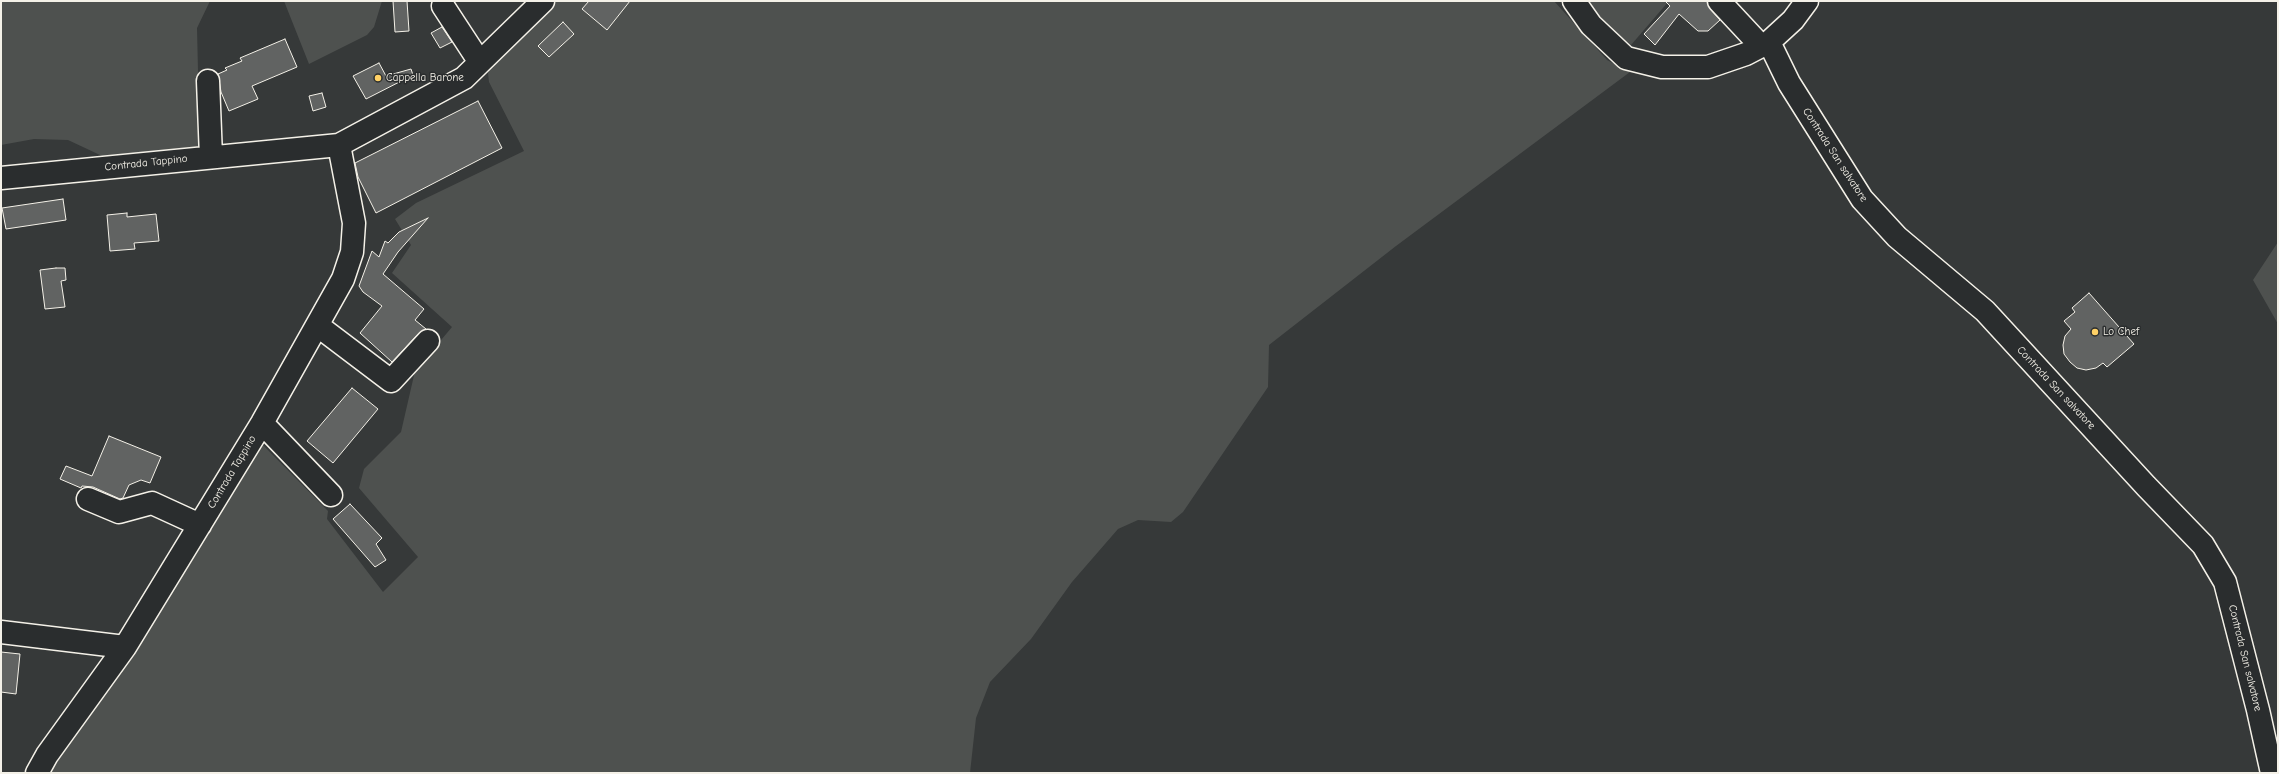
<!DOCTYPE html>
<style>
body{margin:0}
#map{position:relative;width:2279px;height:774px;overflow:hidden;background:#363939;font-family:"Comic Neue",sans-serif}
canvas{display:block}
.frame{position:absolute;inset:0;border:2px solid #f4f1e8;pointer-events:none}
</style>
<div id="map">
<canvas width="2279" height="774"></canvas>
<div class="frame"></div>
</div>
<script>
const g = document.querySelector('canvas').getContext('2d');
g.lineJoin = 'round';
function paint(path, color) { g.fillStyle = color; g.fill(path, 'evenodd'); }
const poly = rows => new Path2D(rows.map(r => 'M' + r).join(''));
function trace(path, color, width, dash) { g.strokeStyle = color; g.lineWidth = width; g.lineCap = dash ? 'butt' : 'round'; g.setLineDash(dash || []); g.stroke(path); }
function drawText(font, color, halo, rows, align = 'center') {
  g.font = font + ' "Comic Neue",sans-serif'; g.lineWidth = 3; g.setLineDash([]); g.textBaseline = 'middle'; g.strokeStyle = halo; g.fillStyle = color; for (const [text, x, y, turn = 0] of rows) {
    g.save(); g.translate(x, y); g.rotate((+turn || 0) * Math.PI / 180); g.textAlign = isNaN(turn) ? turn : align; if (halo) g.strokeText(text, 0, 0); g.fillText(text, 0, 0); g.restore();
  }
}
paint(poly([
 [1,1,210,1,197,28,198,71,211,150,115,162,68,140,34,139,1,145],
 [284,1,382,1,374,27,367,35,309,64],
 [556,1,1554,1,1607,60,1630,72,1396,246,1269,345,1268,387,1183,512,1171,522,1138,520,1118,529,1072,582,1031,639,990,682,976,718,970,773,47,773,261,443,328,511,327,519,383,592,418,557,359,488,364,469,401,432,415,371,452,327,392,273,411,245,395,219,416,203,524,151,489,82,488,73,493,61],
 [1588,1,1669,1,1631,45,1607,26],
 [2278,242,2278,324,2253,280]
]), '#4e514f');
const building = poly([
 [393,1,407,1,409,31,395,32,393,1],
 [589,1,630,1,607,30,582,9,589,1],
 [1665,1,1707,1,1710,9,1720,20,1708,31,1698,31,1679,14,1655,45,1644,34,1670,6,1665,1],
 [563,22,574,34,549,57,538,46,563,22],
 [442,27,452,42,440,48,431,33,442,27],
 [285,39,297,67,252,86,258,99,229,111,221,92,218,74,227,70,225,68,242,61,240,58,285,39],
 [379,63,386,76,411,69,413,75,366,99,353,76,379,63],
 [322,93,326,107,313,111,309,96,322,93],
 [478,101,502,148,376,213,358,177,355,163,478,101],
 [63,199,66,220,6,229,2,208,63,199],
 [127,213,127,217,156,214,159,241,134,243,135,249,110,251,107,215,127,213],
 [428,218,398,252,383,274,424,309,415,320,426,329,419,333,392,362,360,333,382,306,363,292,359,286,372,251,379,257,385,241,388,243,399,232,428,218],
 [56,268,65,268,66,280,61,281,65,307,45,309,40,270,56,268],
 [2089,293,2134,344,2107,367,2103,363,2096,368,2086,370,2077,368,2070,362,2064,354,2063,345,2065,336,2071,329,2064,321,2075,312,2072,308,2089,293],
 [352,388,378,409,333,463,307,441,352,388],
 [109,436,161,457,150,483,141,480,129,485,123,498,120,499,93,487,82,486,81,488,60,479,66,466,92,476,109,436],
 [350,504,382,538,376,544,386,560,375,567,333,519,350,504],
 [1,652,20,654,16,694,1,692,1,652]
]);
paint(building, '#616362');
trace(building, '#f4f1e8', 1);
const minor = poly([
 [1574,1,1591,25,1626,58,1662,67,1708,67,1746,54,1769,42,1793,20,1807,1],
 [1719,1,1761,46],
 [443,6,479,61],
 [1769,42,1789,83,1862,199,1897,237,1985,311,2146,486,2203,545,2225,582,2258,710,2272,773],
 [208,81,211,157],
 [1,178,339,145],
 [317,325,391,381,428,341],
 [262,423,331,495],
 [88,499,119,512,152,503,200,525],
 [1,632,125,647],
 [37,773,47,755,125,647,262,423,343,279,352,252,354,223,339,145,464,78,543,1]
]);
trace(minor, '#f4f1e8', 25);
trace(minor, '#2a2d2e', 22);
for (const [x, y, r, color] of [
 [378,78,4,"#ffd166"],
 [2095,332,4,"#ffd166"]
]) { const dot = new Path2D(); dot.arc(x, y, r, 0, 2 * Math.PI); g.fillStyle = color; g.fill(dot); trace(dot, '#2a2d2e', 1.5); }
drawText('11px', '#f4f1e8', '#2a2d2e', [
 ["Cappella Barone",386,78],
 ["Lo Chef",2103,332]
], 'left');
drawText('11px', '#f4f1e8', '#2a2d2e', [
 ["Contrada San salvatore",1835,155,57],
 ["Contrada Tappino",146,163,-6],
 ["Contrada San salvatore",2056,388,47],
 ["Contrada Tappino",232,472,-59],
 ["Contrada San salvatore",2245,658,76]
]);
</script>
